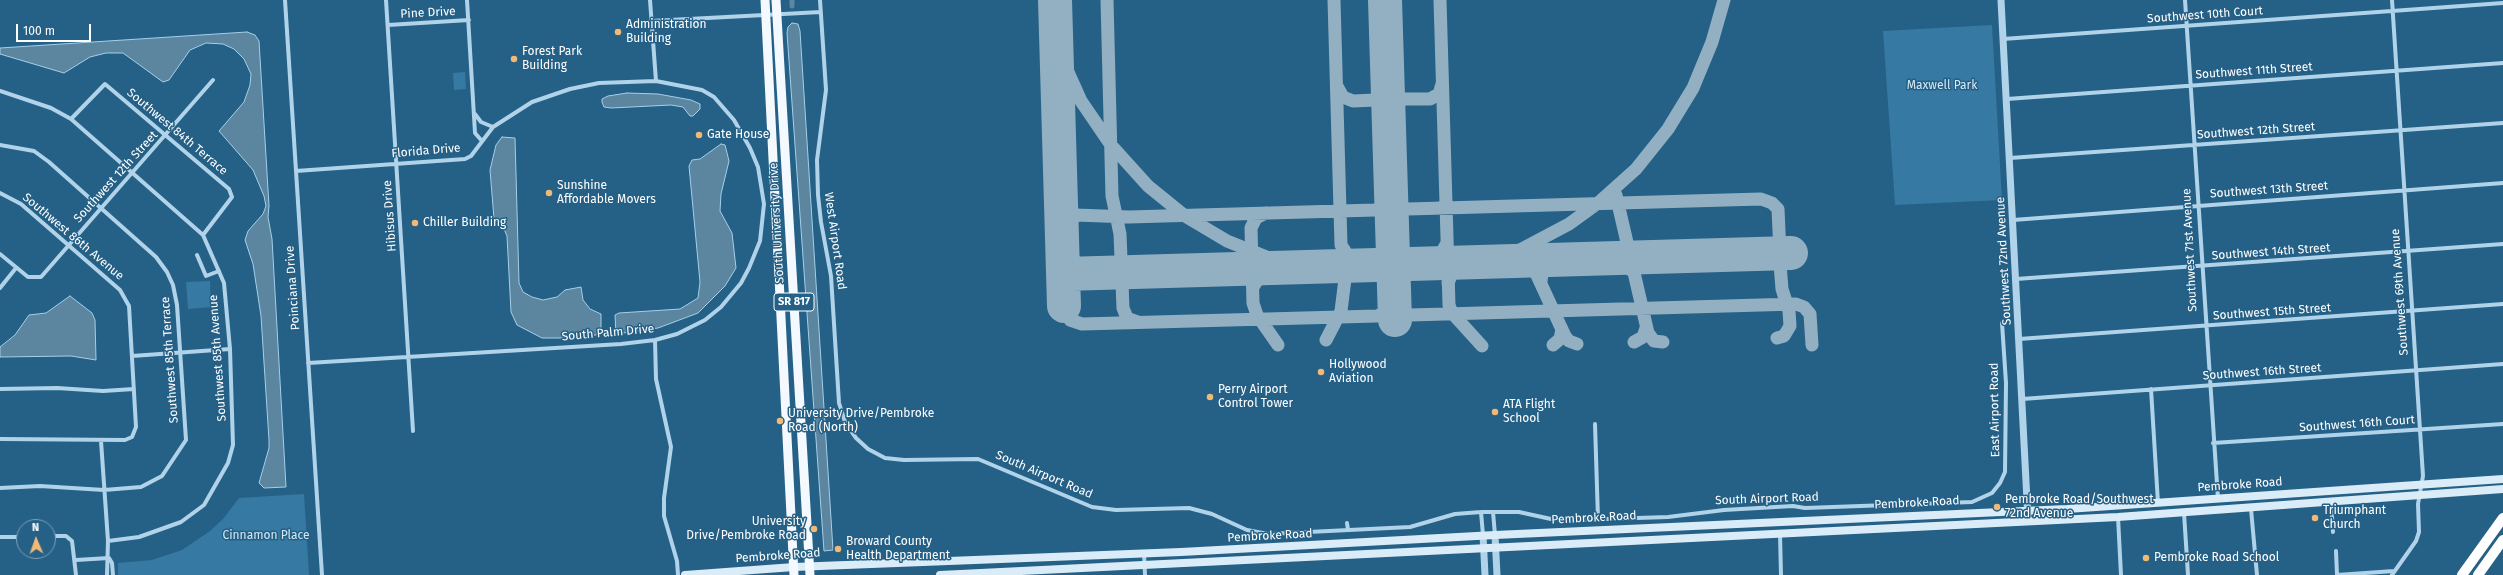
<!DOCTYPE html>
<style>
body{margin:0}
#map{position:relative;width:2503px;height:575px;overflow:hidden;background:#256086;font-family:"Fira Sans",sans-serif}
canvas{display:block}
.north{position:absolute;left:16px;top:519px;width:40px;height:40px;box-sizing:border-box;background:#256086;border:1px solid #7ca0b6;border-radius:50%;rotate:358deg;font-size:11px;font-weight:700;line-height:16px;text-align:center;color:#fff}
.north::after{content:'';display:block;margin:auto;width:14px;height:18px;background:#f2b974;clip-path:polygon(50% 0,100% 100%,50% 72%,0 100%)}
.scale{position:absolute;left:16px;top:24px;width:75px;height:18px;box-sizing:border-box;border:2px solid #fff;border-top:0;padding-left:5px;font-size:12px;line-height:14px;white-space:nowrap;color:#fff;-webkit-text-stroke:3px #256086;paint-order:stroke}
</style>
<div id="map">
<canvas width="2503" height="575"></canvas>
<div class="north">N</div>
<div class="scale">100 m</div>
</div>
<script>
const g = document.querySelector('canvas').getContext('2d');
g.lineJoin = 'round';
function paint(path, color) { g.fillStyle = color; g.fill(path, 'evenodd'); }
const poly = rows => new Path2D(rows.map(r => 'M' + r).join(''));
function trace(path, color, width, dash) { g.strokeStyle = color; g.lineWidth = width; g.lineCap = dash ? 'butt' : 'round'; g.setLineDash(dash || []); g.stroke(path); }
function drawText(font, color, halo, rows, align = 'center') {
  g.font = font + ' "Fira Sans",sans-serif'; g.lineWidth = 3; g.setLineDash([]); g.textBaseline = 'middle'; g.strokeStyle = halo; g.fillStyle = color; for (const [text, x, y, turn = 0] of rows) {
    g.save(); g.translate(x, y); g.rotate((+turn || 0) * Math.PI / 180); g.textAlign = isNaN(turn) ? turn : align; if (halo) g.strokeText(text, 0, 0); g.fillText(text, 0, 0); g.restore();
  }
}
paint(poly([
 [1992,25,2002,200,1895,205,1883,31],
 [465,72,466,89,454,90,453,73],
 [210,281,211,307,188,309,186,282],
 [304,494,309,575,118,575,118,563,152,560,182,550,210,531,224,518,239,498]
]), '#3679a2');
const water = poly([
 [792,23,798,24,800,31,833,550,824,551,787,33,788,27,792,23],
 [247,32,255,35,259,41,269,206,268,217,272,239,286,487,264,488,259,483,269,448,269,440,261,316,253,264,245,240,248,231,263,214,266,206,264,196,253,170,219,131,244,102,250,85,251,74,244,59,234,49,223,44,206,43,190,50,169,80,163,82,123,53,106,53,90,57,64,73,0,54,0,48,247,32],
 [627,93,658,94,691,100,700,104,700,109,693,116,690,116,683,107,671,105,611,108,604,107,602,102,602,99,608,96,627,93],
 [502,137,515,138,519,283,523,292,532,297,543,300,557,297,565,290,581,287,583,300,590,309,601,314,601,334,577,338,542,338,517,325,511,312,507,236,504,229,496,225,494,219,490,170,496,145,502,137],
 [721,144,725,145,729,161,721,194,720,211,732,233,736,268,725,286,698,313,658,328,616,334,615,315,619,313,680,309,698,298,700,282,689,166,692,160,700,159,721,144],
 [70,296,92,313,95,320,96,360,71,356,0,357,0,347,15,335,29,315,46,313,70,296]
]);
paint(water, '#5c859f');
trace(water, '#a4d0e9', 1);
trace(poly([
 [792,0,792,6]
]), '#5c859f', 5);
trace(poly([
 [1053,0,1056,8],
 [1107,0,1112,196,1120,234,1123,308,1127,318,1138,322],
 [1440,0,1449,305,1452,313,1482,346],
 [1056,27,1063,61,1081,101,1111,145,1148,186,1185,216,1227,241,1274,260,1309,267],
 [1337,86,1343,97,1353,101,1376,100,1384,94,1388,86],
 [1388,86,1391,93,1400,99,1430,99,1439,94,1442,84],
 [1389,114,1395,103,1405,99],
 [1616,195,1648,333,1654,341,1663,342],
 [1391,196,1398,206,1408,209,1761,199,1772,203,1778,209,1780,253],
 [1061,206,1076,215,1129,217,1375,210,1385,206,1391,196],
 [1266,213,1256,218,1251,228,1253,303,1257,315,1278,345],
 [1063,238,1065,221,1079,215],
 [1761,254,1776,256,1780,264,1782,289,1789,311,1790,326,1784,336,1777,338],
 [1606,258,1623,262,1632,271],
 [1514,261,1527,264,1535,271,1565,336,1569,341,1577,344],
 [1423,263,1439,257,1447,243],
 [1541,281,1543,267,1549,261,1557,259],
 [1448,283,1453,271,1461,265,1496,258,1520,250,1569,224,1598,203,1636,169,1668,129,1693,88,1712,42,1724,0],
 [1253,287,1262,273,1279,267],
 [1394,301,1399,310,1410,315,1796,304,1804,307,1810,314,1812,345],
 [1064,306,1070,320,1082,324,1377,316,1389,311,1394,301],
 [1326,340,1341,311,1345,279,1353,269,1365,265,1350,259,1341,245,1334,0],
 [1634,342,1643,337,1646,328],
 [1553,345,1560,339,1562,329]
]), '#92b0c2', 13);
trace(poly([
 [1055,0,1064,306],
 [1385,0,1395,320],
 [1064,274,1791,253]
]), '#92b0c2', 34);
trace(poly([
 [285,0,322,575],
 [386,0,413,431],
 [467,0,475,133,482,141],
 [650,0,656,81],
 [820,0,826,90,817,160,818,195,821,222,831,276,839,403,845,422,856,438,868,449,885,458,904,460,978,459,1092,507,1116,510,1189,508,1212,514,1247,530,1268,534,1410,527,1455,514,1481,512,1519,512,1551,519,1575,520,1668,517,1724,510,1793,506,1805,508,1972,502,1992,493,2000,483,2005,472,2006,383,2002,323],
 [2185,0,2218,499],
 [2392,0,2423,476,2418,504,2419,532,2416,541,2392,575],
 [651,21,821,12],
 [388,25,469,20],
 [2003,39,2503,3],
 [0,91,51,108,71,119,203,235,224,283,230,349,233,445,228,463,204,505,181,522,139,537,108,541],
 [2007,99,2503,63],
 [475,114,481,122,493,127],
 [71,119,105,84,229,189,232,197,203,235],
 [0,145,34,151,49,162,156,257,167,272,173,285,177,305,186,440,162,476,141,487,104,490,40,486,0,488],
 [2010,158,2503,123],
 [296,171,465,159,471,156,493,127,532,102,570,89,599,83,656,81,702,90,714,97,734,120,750,148,758,167,764,204,760,241,749,268,741,283,721,307,705,320,677,334,655,340,621,344,308,363],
 [0,193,21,204,120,290,129,306,136,427,132,437,125,440,0,439],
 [2013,220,2503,183],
 [0,254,28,277,41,277,213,80],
 [197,255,206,276,219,271],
 [2016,279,2503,244],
 [0,288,16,268],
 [2019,339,2503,304],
 [655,340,656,379,671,447,664,498,664,516,677,561,678,575],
 [132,356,230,349],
 [0,389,57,388,103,391,134,389],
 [2151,389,2158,503],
 [2022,399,2503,364],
 [1595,424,1598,519],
 [101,441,108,541,107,575],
 [2213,443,2503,424],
 [2331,502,2333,532],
 [2251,509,2257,575],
 [1481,512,1483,535],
 [1493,512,1495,535],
 [2184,513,2188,575],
 [2118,517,2121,575],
 [1347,523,1348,530],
 [1780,534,1781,575],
 [48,536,66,536,72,541,76,575],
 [0,537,24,537],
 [2336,551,2337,575],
 [1144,553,1145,575],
 [109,558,112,563,113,575],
 [76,560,109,558],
 [2337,575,2394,571]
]), '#b0d3e9', 4);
trace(poly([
 [2001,0,2028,520],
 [1483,535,1485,575],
 [1495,535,1497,575]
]), '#b0d3e9', 7);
trace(poly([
 [685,575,794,567,1181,552,1495,535,2067,509,2503,479],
 [940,575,2118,517,2503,489]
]), '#daecf7', 8);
trace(poly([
 [765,0,794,575],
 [776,0,810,575]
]), '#f3f9fe', 9);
trace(poly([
 [2462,575,2503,518],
 [2478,575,2503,540]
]), '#fff', 10);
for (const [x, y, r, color] of [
 [618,32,4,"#f2b974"],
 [514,59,4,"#f2b974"],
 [699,135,4,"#f2b974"],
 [549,193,4,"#f2b974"],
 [415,223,4,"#f2b974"],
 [1321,372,4,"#f2b974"],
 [1210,397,4,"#f2b974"],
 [1495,412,4,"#f2b974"],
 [780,421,4,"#f2b974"],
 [1997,507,4,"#f2b974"],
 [2315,518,4,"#f2b974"],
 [814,529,4,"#f2b974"],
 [838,549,4,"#f2b974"],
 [2146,558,4,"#f2b974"]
]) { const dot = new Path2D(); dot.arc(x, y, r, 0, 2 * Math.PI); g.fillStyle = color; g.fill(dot); trace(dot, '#256086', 1.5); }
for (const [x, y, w] of [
 [794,302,40]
]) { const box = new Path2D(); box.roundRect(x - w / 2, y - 9, w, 18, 3); g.fillStyle = '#256086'; g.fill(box); trace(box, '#fff', 1); }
drawText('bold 11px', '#fff', null, [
 ["SR 817",794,302]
]);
drawText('12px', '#fff', '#256086', [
 ["Pine Drive",428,13,-3],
 ["Southwest 10th Court",2205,15,-4],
 ["Southwest 11th Street",2254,71,-4],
 ["Southwest 12th Street",2256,131,-4],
 ["Southwest 84th Terrace",177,132,40],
 ["Florida Drive",426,151,-5],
 ["Southwest 12th Street",116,177,-48],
 ["Southwest 13th Street",2269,190,-4],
 ["Hibisus Drive",390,216,-94],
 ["South University Drive",777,223,-93],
 ["Southwest 86th Avenue",73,237,40],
 ["West Airport Road",835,241,82],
 ["Southwest 71st Avenue",2190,250,-93],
 ["Southwest 14th Street",2271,252,-4],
 ["Southwest 72nd Avenue",2004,261,-93],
 ["Poinciana Drive",293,288,-94],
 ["Southwest 69th Avenue",2400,292,-94],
 ["Southwest 15th Street",2272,312,-4],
 ["South Palm Drive",608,333,-5],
 ["Southwest 85th Avenue",218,358,-94],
 ["Southwest 85th Terrace",170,360,-94],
 ["Southwest 16th Street",2262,372,-4],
 ["East Airport Road",1995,410,-91],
 ["Southwest 16th Court",2357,424,-4],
 ["South Airport Road",1044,475,23],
 ["Pembroke Road",2240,485,-4],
 ["South Airport Road",1767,499,-2],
 ["Pembroke Road",1917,503,-3],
 ["Pembroke Road",1594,518,-3],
 ["Pembroke Road",1270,536,-3],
 ["Pembroke Road",778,556,-4]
]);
drawText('12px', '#fff', '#256086', [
 ["Administration",626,25],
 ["Building",626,39],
 ["Forest Park",522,52],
 ["Building",522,66],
 ["Gate House",707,135],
 ["Sunshine",557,186],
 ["Affordable Movers",557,200],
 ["Chiller Building",423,223],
 ["Hollywood",1329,365],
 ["Aviation",1329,379],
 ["Perry Airport",1218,390],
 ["Control Tower",1218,404],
 ["ATA Flight",1503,405],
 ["School",1503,419],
 ["University Drive/Pembroke",788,414],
 ["Road (North)",788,428],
 ["Pembroke Road/Southwest",2005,500],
 ["72nd Avenue",2005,514],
 ["Triumphant",2323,511],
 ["Church",2323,525],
 ["University",806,522,"right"],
 ["Drive/Pembroke Road",806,536,"right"],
 ["Broward County",846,542],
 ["Health Department",846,556],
 ["Pembroke Road School",2154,558]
], 'left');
drawText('12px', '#d4e9f7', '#256086', [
 ["Maxwell Park",1942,86],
 ["Cinnamon Place",266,536]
]);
</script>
